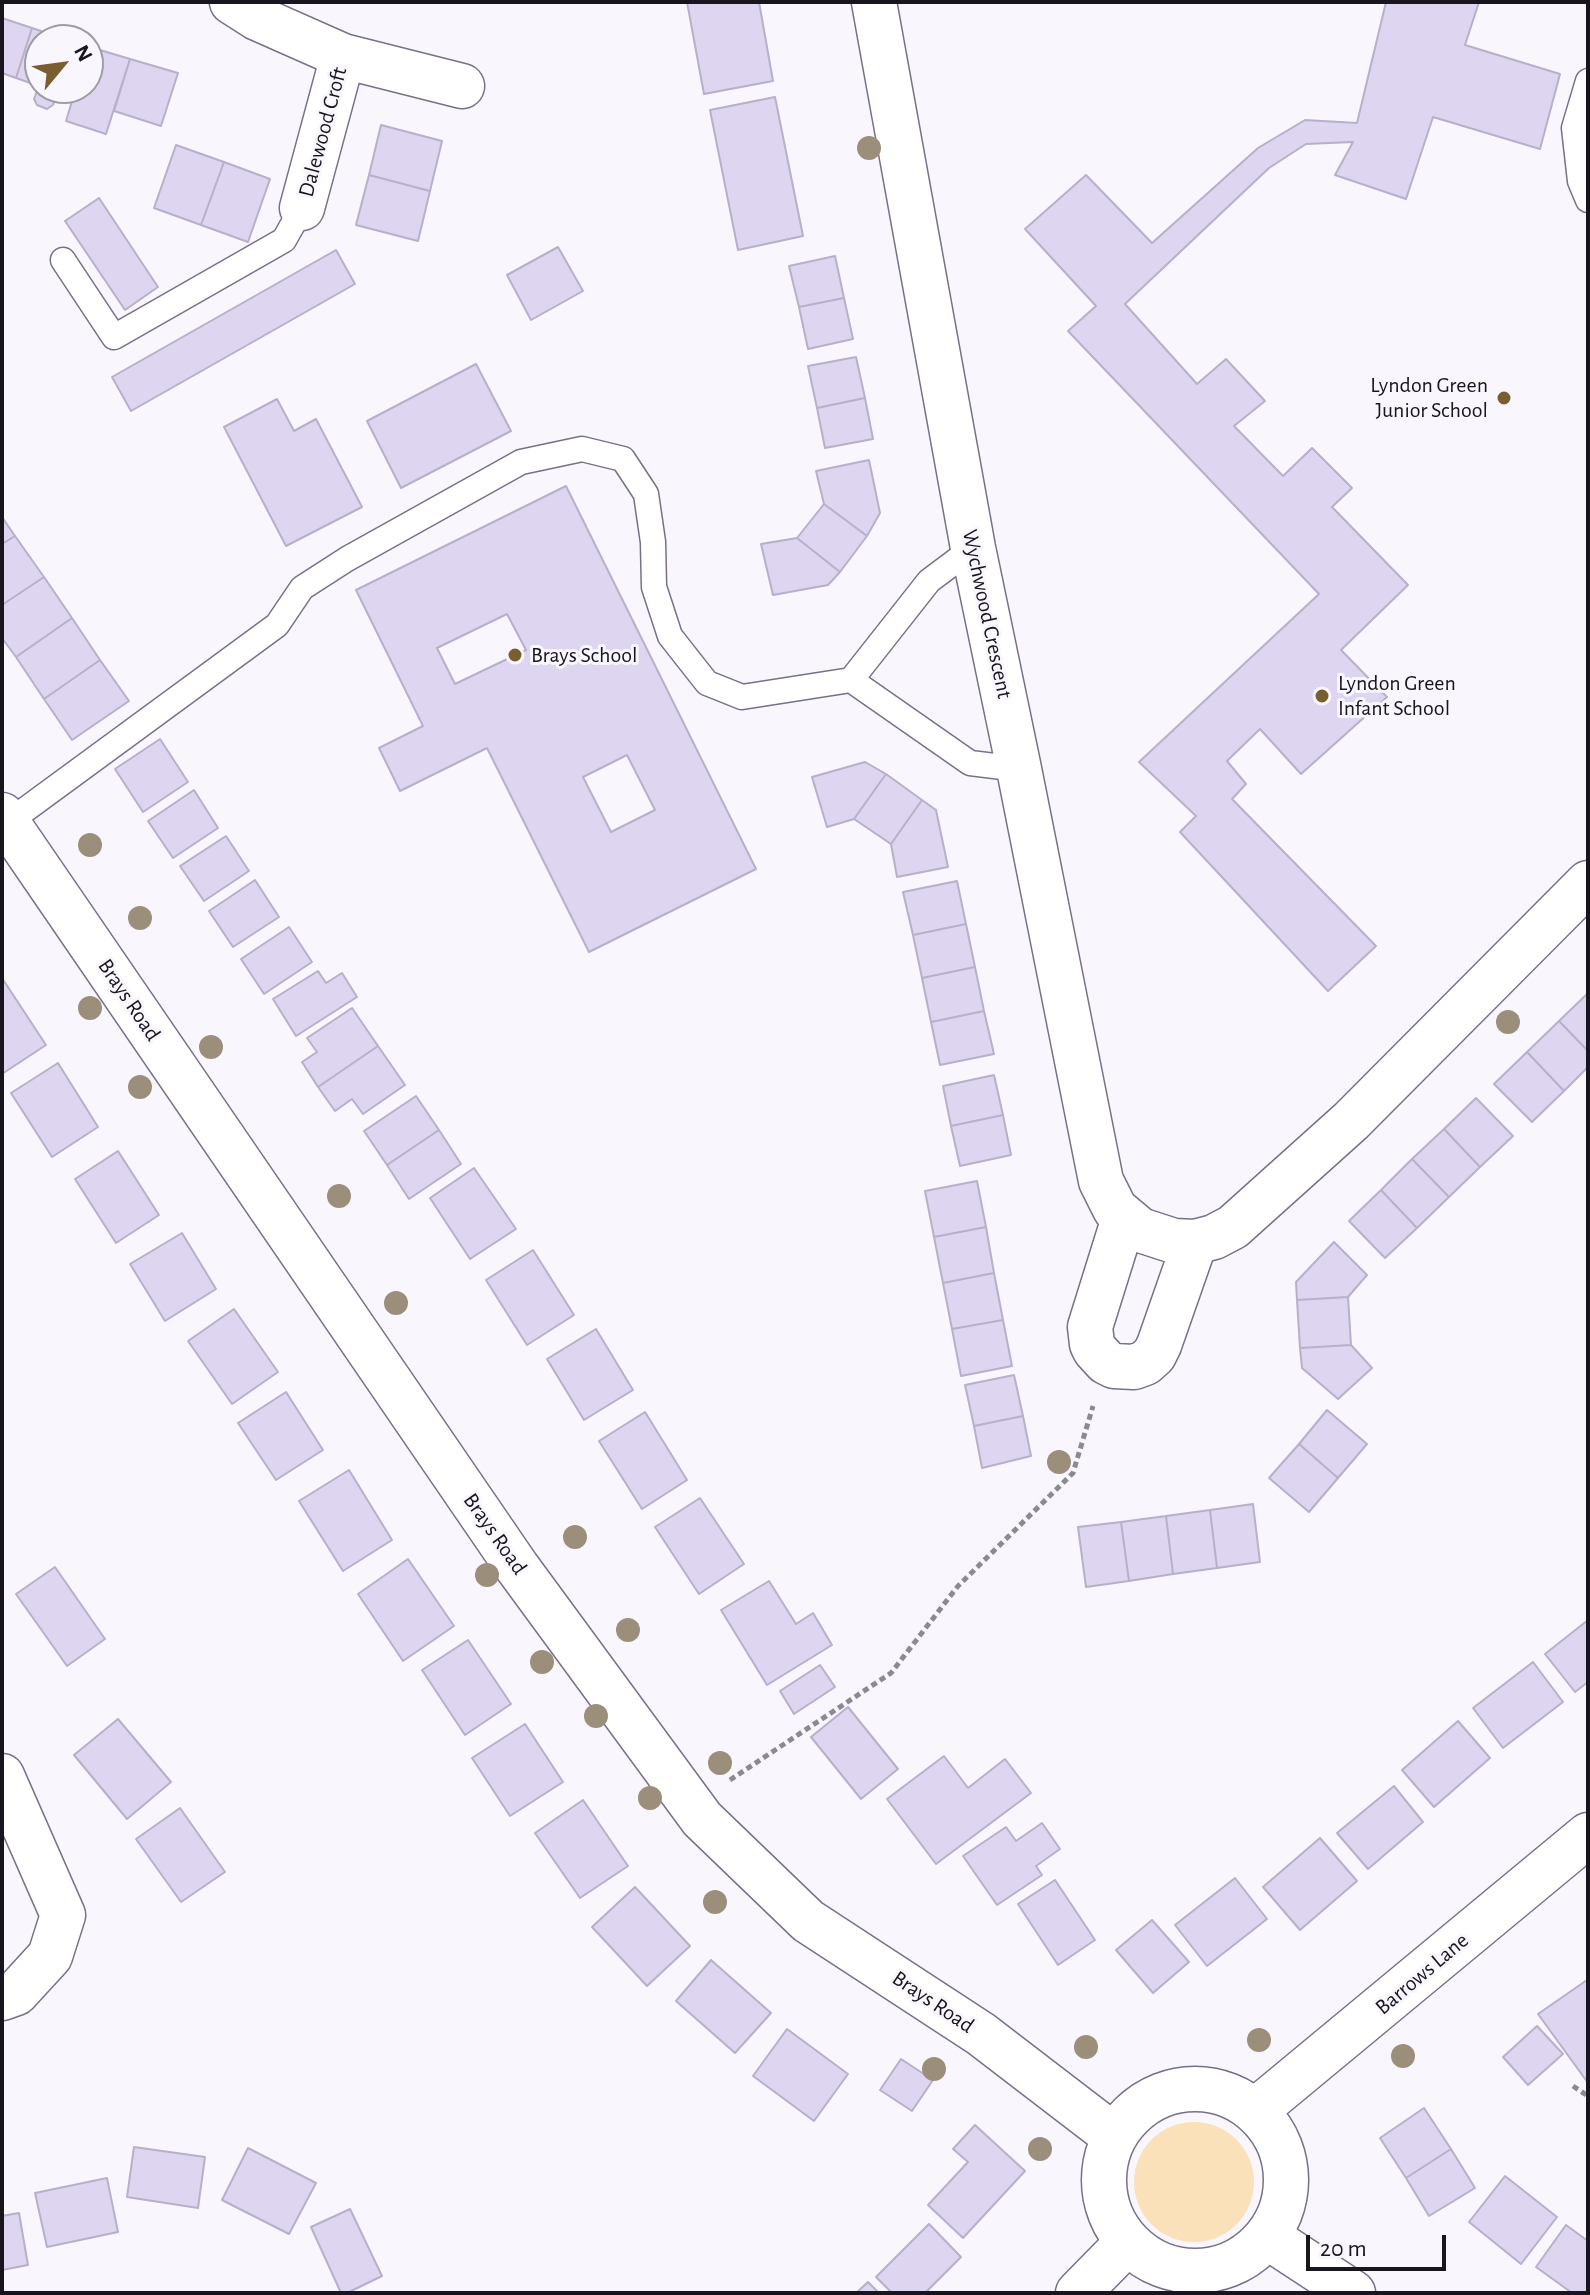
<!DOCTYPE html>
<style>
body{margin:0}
#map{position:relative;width:1590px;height:2295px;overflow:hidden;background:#f9f7fd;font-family:"Alegreya Sans",sans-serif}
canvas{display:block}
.frame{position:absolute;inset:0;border:4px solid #18151f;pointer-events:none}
.north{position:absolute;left:24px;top:24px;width:80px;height:80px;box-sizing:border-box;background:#f9f7fd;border:2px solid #9f9da4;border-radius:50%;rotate:61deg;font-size:22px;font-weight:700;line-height:32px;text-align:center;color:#18151f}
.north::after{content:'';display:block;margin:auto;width:28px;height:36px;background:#795e30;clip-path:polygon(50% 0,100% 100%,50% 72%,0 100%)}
.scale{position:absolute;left:1306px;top:2235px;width:140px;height:36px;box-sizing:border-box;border:4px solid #18151f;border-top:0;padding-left:10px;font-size:24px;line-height:28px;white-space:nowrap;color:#18151f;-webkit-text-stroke:6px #f9f7fd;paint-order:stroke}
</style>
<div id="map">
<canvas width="1590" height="2295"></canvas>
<div class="frame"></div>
<div class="north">N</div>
<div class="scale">20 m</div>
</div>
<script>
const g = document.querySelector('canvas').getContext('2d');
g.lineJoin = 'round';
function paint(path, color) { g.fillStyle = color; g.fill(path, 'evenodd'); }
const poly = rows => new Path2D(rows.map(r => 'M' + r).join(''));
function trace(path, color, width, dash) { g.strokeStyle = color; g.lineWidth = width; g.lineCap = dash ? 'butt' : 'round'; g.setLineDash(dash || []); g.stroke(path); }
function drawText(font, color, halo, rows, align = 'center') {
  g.font = font + ' "Alegreya Sans",sans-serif'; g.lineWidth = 6; g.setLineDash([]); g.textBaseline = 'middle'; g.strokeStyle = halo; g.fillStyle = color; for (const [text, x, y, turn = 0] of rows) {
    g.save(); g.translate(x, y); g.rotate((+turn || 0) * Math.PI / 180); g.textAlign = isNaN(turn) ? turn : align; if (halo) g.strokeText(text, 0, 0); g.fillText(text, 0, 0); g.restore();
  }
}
paint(poly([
 '1134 2182a60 60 0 1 1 120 0a60 60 0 1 1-120 0Z'
]), '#fae1ba');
const building = poly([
 [687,2,759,2,773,81,704,94,687,2],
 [1386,2,1479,2,1465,45,1560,74,1540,149,1433,117,1406,199,1335,175,1353,142,1306,144,1269,168,1125,304,1197,384,1226,359,1265,401,1234,426,1283,476,1312,448,1352,488,1332,507,1408,585,1341,650,1387,697,1301,774,1260,729,1227,761,1246,784,1232,799,1376,946,1328,991,1180,832,1196,816,1139,762,1319,594,1068,331,1096,306,1025,229,1086,175,1152,243,1258,148,1305,120,1357,123,1386,2],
 [2,18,32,28,16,78,2,73,2,18],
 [32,28,68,40,40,40,40,88,59,88,53,105,47,109,37,105,34,99,39,86,16,78,32,28],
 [90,47,130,59,106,134,66,121,76,88,88,88,90,47],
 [130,59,178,73,161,126,114,111,130,59],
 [775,97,803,236,738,250,710,110,775,97],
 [381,125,442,141,430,191,369,175,381,125],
 [176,145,224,162,201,225,154,208,176,145],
 [224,162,270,179,248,242,201,225,224,162],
 [369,175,430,191,418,241,356,225,369,175],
 [99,198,158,287,125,310,65,221,99,198],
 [558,247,583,291,531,320,507,275,558,247],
 [336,250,355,284,131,411,112,377,336,250],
 [835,256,844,298,799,307,789,266,835,256],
 [844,298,853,339,808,349,799,307,844,298],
 [856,357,865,398,817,408,808,366,856,357],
 [476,364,511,431,401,488,367,421,476,364],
 [865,398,873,439,825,448,817,408,865,398],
 [277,399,294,431,316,419,362,507,286,546,224,427,277,399],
 [869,460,880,513,867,536,824,504,816,471,869,460],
 [566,486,756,869,589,952,487,748,400,791,379,748,423,726,356,590,566,486],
 [507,614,526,650,455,684,437,648,507,614],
 [627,755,655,810,611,832,583,777,627,755],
 [824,504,867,536,840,572,797,538,824,504],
 [2,517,15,536,2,544,2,517],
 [15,536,44,577,2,605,2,544,15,536],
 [797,538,840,572,828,585,773,595,761,544,797,538],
 [44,577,72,618,16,657,2,638,2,605,44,577],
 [72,618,100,660,44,699,16,657,72,618],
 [100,660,129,701,72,740,44,699,100,660],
 [160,739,188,782,143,812,115,769,160,739],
 [865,762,886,774,854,819,827,827,812,777,865,762],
 [886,774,922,800,891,844,854,819,886,774],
 [194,790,218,828,173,858,148,821,194,790],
 [922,800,936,810,948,867,897,877,891,844,922,800],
 [226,836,249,871,204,901,180,866,226,836],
 [255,880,279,917,233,947,209,911,255,880],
 [957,881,966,924,913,935,903,892,957,881],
 [966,924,975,967,922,978,913,935,966,924],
 [289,927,312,962,264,994,241,959,289,927],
 [975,967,984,1011,931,1022,922,978,975,967],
 [318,971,326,983,342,973,357,997,296,1036,273,999,318,971],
 [2,978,46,1045,2,1074,2,978],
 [1588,993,1588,1051,1559,1021,1588,993],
 [352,1008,378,1046,318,1087,302,1062,317,1052,307,1038,352,1008],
 [984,1011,994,1054,940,1065,931,1022,984,1011],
 [1559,1021,1588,1051,1588,1067,1564,1091,1527,1052,1559,1021],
 [378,1046,405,1085,363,1114,352,1099,335,1111,318,1087,378,1046],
 [1527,1052,1564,1091,1532,1122,1494,1084,1527,1052],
 [58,1063,98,1127,52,1157,11,1093,58,1063],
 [994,1075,1003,1115,951,1126,943,1086,994,1075],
 [416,1096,439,1130,387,1165,364,1131,416,1096],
 [1476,1098,1513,1136,1480,1167,1444,1129,1476,1098],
 [1003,1115,1011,1155,960,1166,951,1126,1003,1115],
 [1444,1129,1480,1167,1449,1197,1412,1159,1444,1129],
 [439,1130,461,1164,409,1199,387,1165,439,1130],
 [118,1151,159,1215,116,1243,75,1179,118,1151],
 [1412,1159,1449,1197,1417,1228,1381,1190,1412,1159],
 [474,1168,516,1229,470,1259,430,1198,474,1168],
 [977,1181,986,1227,934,1237,925,1191,977,1181],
 [1381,1190,1417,1228,1385,1258,1349,1221,1381,1190],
 [986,1227,994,1273,943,1283,934,1237,986,1227],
 [182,1233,216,1289,165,1321,130,1264,182,1233],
 [1334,1242,1367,1275,1348,1297,1297,1300,1296,1282,1334,1242],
 [533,1250,574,1315,527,1345,486,1280,533,1250],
 [994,1273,1003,1320,952,1329,943,1283,994,1273],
 [1348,1297,1351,1345,1300,1348,1297,1300,1348,1297],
 [234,1309,278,1372,232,1404,188,1341,234,1309],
 [1003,1320,1012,1366,961,1376,952,1329,1003,1320],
 [596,1329,633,1390,584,1420,547,1359,596,1329],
 [1351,1345,1372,1368,1338,1399,1302,1368,1300,1348,1351,1345],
 [1014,1375,1023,1416,974,1426,965,1385,1014,1375],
 [286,1392,323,1450,276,1480,238,1423,286,1392],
 [1327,1410,1367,1444,1338,1478,1299,1444,1327,1410],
 [645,1412,687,1480,642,1509,599,1441,645,1412],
 [1023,1416,1031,1456,982,1468,974,1426,1023,1416],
 [1299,1444,1338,1478,1309,1512,1269,1478,1299,1444],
 [349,1470,392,1540,343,1571,299,1501,349,1470],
 [700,1498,744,1564,699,1594,655,1527,700,1498],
 [1253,1504,1260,1562,1217,1568,1210,1510,1253,1504],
 [1210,1510,1217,1568,1173,1574,1166,1516,1210,1510],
 [1166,1516,1173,1574,1129,1581,1121,1522,1166,1516],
 [1121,1522,1129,1581,1086,1587,1078,1527,1121,1522],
 [408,1559,454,1626,403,1661,358,1594,408,1559],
 [55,1567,105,1639,67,1666,16,1594,55,1567],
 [769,1581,796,1624,813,1613,832,1645,767,1685,721,1610,769,1581],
 [1588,1620,1588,1682,1575,1692,1545,1654,1588,1620],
 [468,1640,511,1704,465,1735,422,1670,468,1640],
 [1533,1662,1563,1702,1503,1748,1473,1708,1533,1662],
 [820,1665,835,1687,794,1714,780,1691,820,1665],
 [848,1707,898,1769,861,1799,811,1737,848,1707],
 [118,1719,171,1782,127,1819,74,1755,118,1719],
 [1458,1721,1490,1758,1434,1807,1402,1770,1458,1721],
 [525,1724,563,1782,510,1816,472,1758,525,1724],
 [944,1756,968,1788,1005,1759,1031,1793,936,1864,887,1799,944,1756],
 [1394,1786,1423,1822,1368,1869,1337,1833,1394,1786],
 [583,1800,628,1866,580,1898,535,1833,583,1800],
 [180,1808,225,1872,181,1902,136,1839,180,1808],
 [1042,1823,1060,1849,1036,1866,1042,1875,997,1905,963,1856,1006,1827,1016,1841,1042,1823],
 [1320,1838,1357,1881,1300,1930,1263,1887,1320,1838],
 [1235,1878,1267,1919,1207,1966,1175,1925,1235,1878],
 [1055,1880,1095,1940,1058,1965,1018,1904,1055,1880],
 [635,1887,690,1946,647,1986,592,1927,635,1887],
 [1152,1920,1189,1962,1153,1993,1116,1950,1152,1920],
 [711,1960,771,2013,735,2053,676,2001,711,1960],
 [1587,1980,1588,1982,1588,2083,1538,2014,1587,1980],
 [1537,2026,1563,2054,1528,2085,1503,2057,1537,2026],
 [787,2029,848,2074,814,2121,753,2076,787,2029],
 [901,2059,933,2080,912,2111,880,2090,901,2059],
 [1424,2108,1451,2149,1406,2178,1380,2138,1424,2108],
 [975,2125,1025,2171,963,2238,928,2205,968,2162,953,2149,975,2125],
 [134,2147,205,2157,198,2208,127,2197,134,2147],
 [248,2148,316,2183,289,2234,222,2200,248,2148],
 [1451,2149,1475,2188,1429,2216,1406,2178,1451,2149],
 [1505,2176,1557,2217,1521,2264,1469,2222,1505,2176],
 [107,2178,118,2232,47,2247,35,2193,107,2178],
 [350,2209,382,2276,347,2293,341,2293,311,2227,350,2209],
 [19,2213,28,2265,2,2270,2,2216,19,2213],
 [929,2224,961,2257,925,2293,892,2293,876,2277,929,2224],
 [1566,2225,1588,2241,1588,2293,1572,2293,1536,2267,1566,2225],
 [868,2282,879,2293,856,2293,868,2282]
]);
paint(building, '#ded5f1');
trace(building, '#b8afca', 2);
const service = poly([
 [1588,81,1574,128,1580,181,1588,200],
 [63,260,114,337,284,240,302,208],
 [851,680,929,581,973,548],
 [7,823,277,625,302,588,347,559,521,462,582,449,623,459,646,494,653,542,654,587,670,636,707,683,742,697,851,680,970,763,1019,769]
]);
const minor = poly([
 [232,2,257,18,343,56,462,86],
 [874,2,973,548,1019,769,1101,1181,1115,1209,1140,1230,1174,1241,1195,1242,1214,1237,1233,1227,1351,1121,1588,883],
 [302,208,343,56],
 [1124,1218,1090,1327,1092,1344,1095,1350,1106,1362,1114,1366,1134,1367,1145,1363,1154,1355,1159,1345,1195,1242],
 [2,1776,63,1915,50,1956,16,1993,2,1998]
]);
const tertiary = poly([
 [2,815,517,1567,702,1819,808,1921,981,2034,1114,2136],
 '1104 2180a91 91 0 1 1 182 0a91 91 0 1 1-182 0Z',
 [1255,2111,1588,1835],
 [1265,2239,1280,2245,1353,2293],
 [1078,2293,1128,2242]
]);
trace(service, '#787089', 27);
trace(minor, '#787089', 47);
trace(tertiary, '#787089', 47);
trace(poly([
 [730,1780,891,1673,958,1586,1073,1473,1093,1406],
 [1573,2086,1588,2096]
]), '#8b8991', 5, [6, 4]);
trace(service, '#fff', 24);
trace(minor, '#fff', 44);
trace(tertiary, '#fff', 44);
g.fillStyle = '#9b8e7b';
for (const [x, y] of [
 [869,148],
 [90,845],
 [140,918],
 [90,1008],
 [1508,1022],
 [211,1047],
 [140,1087],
 [339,1196],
 [396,1303],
 [1059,1462],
 [575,1537],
 [487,1575],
 [628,1630],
 [542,1662],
 [596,1716],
 [720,1763],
 [650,1798],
 [715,1902],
 [1259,2040],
 [1086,2047],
 [1403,2056],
 [934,2069],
 [1040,2149]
]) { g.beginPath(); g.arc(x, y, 12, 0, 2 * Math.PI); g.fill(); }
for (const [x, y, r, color] of [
 [1504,398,8,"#795e30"],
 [515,655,8,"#795e30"],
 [1322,696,8,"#795e30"]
]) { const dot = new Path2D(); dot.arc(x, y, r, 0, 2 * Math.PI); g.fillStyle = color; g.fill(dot); trace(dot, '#f9f7fd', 3); }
drawText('22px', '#18151f', '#f9f7fd', [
 ["Dalewood Croft",323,132,-75],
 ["Wychwood Crescent",987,614,78],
 ["Brays Road",129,1000,56],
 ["Brays Road",495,1534,55],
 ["Barrows Lane",1422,1974,-40],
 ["Brays Road",933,2002,34]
]);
drawText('22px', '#18151f', '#f9f7fd', [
 ["Lyndon Green",1488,385,"right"],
 ["Junior School",1488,410,"right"],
 ["Brays School",531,655],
 ["Lyndon Green",1338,683],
 ["Infant School",1338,708]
], 'left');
</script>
